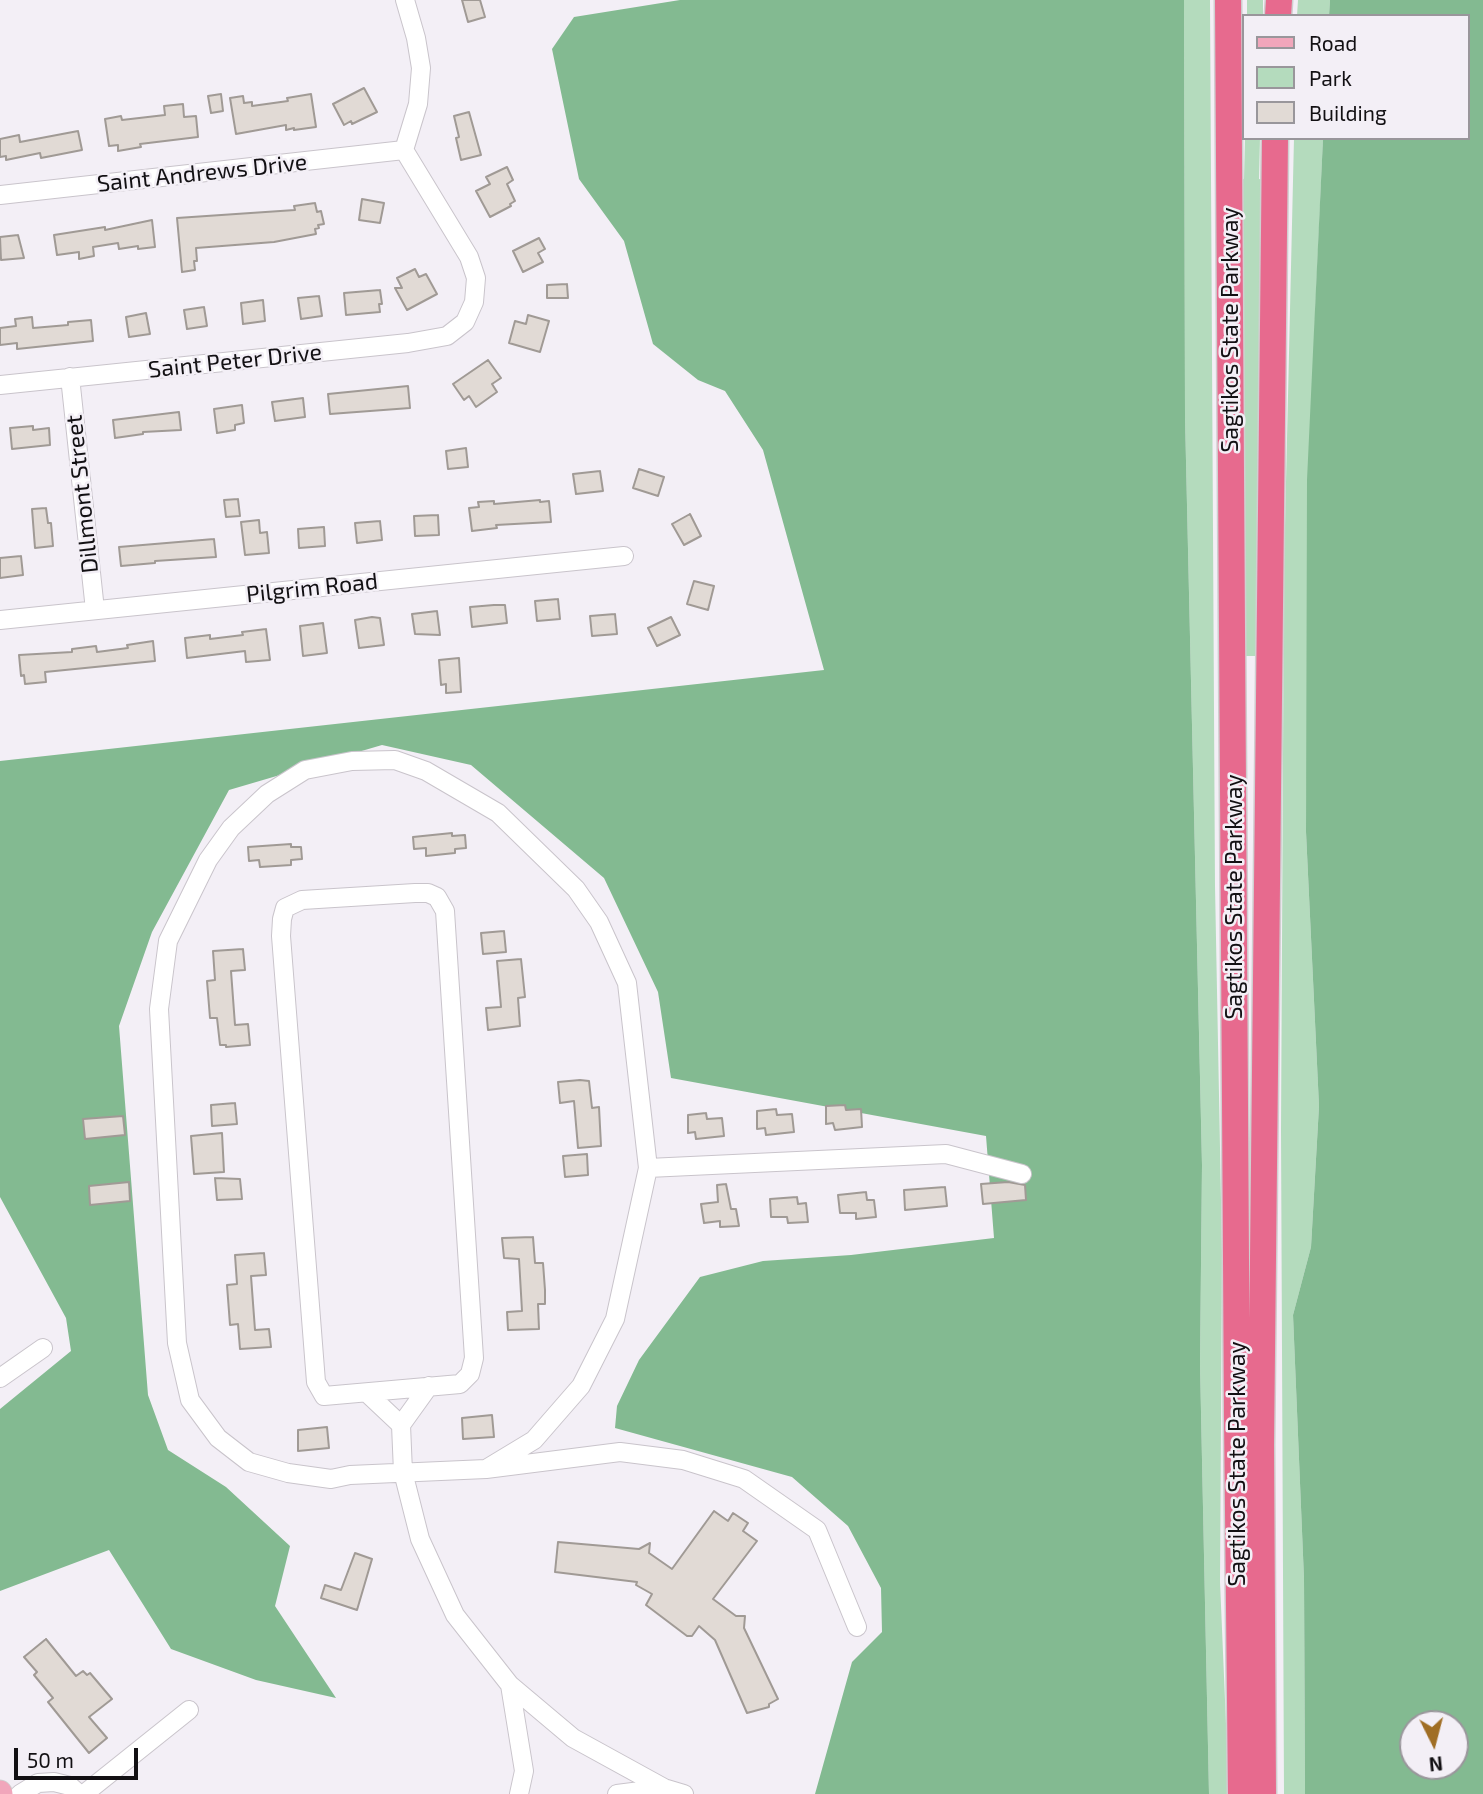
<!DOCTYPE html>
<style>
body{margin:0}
#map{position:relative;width:1483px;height:1794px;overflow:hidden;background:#f3eff6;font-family:"Exo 2",sans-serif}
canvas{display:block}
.legend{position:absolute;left:1242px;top:14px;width:228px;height:126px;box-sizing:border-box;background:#f3eff6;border:2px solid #99969b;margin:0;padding:9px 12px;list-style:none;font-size:21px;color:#121013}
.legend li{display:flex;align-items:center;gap:14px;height:35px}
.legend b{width:35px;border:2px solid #99969b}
.north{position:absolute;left:1399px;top:1710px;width:70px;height:70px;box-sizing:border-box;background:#f3eff6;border:2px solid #99969b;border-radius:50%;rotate:174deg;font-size:19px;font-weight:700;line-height:28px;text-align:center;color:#121013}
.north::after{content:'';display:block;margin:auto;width:24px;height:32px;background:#a06e24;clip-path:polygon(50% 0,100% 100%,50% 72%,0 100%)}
.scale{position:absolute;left:14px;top:1748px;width:124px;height:32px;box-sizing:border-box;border:4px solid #121013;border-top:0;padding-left:9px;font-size:21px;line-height:24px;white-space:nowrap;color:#121013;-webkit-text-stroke:5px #f3eff6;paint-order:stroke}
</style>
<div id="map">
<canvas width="1483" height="1794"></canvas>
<ul class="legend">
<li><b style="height:9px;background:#f1a6bb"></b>Road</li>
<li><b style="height:19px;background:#b4dbbd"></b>Park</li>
<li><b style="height:19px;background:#e1dad5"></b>Building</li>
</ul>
<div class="north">N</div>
<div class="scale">50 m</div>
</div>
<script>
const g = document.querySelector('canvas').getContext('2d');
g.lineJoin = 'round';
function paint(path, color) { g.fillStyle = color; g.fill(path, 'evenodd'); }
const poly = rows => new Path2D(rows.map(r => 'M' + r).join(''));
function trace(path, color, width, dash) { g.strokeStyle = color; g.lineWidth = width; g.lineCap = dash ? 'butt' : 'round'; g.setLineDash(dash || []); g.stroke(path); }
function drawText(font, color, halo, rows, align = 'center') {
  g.font = font + ' "Exo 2",sans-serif'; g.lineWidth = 5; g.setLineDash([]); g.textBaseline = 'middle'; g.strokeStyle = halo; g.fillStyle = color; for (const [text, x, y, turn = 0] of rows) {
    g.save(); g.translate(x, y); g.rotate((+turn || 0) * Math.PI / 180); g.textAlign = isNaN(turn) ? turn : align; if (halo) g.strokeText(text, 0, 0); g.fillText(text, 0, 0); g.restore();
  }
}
paint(poly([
 [1184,0,1210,0,1215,886,1222,1253,1220,1582,1229,1794,1209,1794,1200,1364,1202,1165,1185,417],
 [1247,0,1263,0,1263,16,1247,16],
 [1298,0,1330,0,1329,16,1297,16],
 [1245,138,1260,138,1259,179,1265,180,1260,656,1241,656,1239,180,1244,179],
 [1294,138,1323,138,1315,317,1306,832,1319,1106,1311,1247,1293,1315,1304,1579,1305,1794,1284,1794,1281,1130,1284,568]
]), '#b4dbbd');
paint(poly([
 [680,0,1184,0,1185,417,1202,1165,1200,1364,1209,1794,815,1794,852,1662,882,1632,881,1588,848,1526,792,1477,615,1428,617,1406,639,1360,700,1277,763,1261,851,1255,994,1238,986,1136,671,1078,658,992,604,878,471,765,382,745,229,790,152,932,119,1026,148,1395,168,1450,226,1487,290,1546,275,1606,336,1698,256,1680,171,1649,109,1550,0,1591,0,1409,71,1351,66,1318,0,1197,0,761,824,670,763,450,725,391,698,380,653,344,624,241,579,179,552,49,574,17],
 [1330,0,1483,0,1483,1794,1305,1794,1304,1579,1293,1315,1311,1247,1319,1106,1306,832,1307,480,1323,138,1467,138,1467,16,1329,16],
 [1413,1724,1455,1724,1455,1766,1413,1766]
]), '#83ba91');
const building = poly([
 [462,0,480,0,485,17,468,22,462,0],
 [364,88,377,112,352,124,351,121,344,125,333,104,364,88],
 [221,94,223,111,211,113,208,96,221,94],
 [311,94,316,127,294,130,294,128,286,130,286,125,236,134,230,98,243,96,244,103,252,102,252,106,288,101,287,98,311,94],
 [183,104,184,117,196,116,198,137,140,144,141,147,118,151,118,145,109,146,105,119,121,116,122,120,165,115,164,106,183,104],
 [469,112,481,155,461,160,456,138,459,137,454,116,469,112],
 [78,131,82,150,41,158,40,153,6,160,6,156,0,157,0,139,19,135,20,142,78,131],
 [507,167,513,180,507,184,515,201,510,204,511,206,490,217,476,191,490,184,486,177,507,167],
 [362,199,384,203,380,223,359,220,362,199],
 [315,203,317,212,321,211,324,224,318,225,319,228,315,229,316,234,274,242,196,248,197,261,194,261,195,270,182,272,177,218,295,210,294,206,315,203],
 [152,220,155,247,138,249,138,246,119,249,118,243,93,247,94,256,79,259,79,252,57,255,54,235,105,227,105,230,152,220],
 [18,235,24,258,1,260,0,237,18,235],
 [539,238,545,249,538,253,543,262,523,272,513,251,539,238],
 [415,269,419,277,426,274,437,294,407,310,395,288,402,288,397,278,415,269],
 [567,284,568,298,547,298,547,285,567,284],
 [380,290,382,304,379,304,380,312,346,315,344,293,380,290],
 [319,296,322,316,301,319,298,298,319,296],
 [263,300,265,321,243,324,241,303,263,300],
 [204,307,207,326,187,329,184,310,204,307],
 [146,313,150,334,129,337,126,317,146,313],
 [528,315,549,321,540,352,509,343,515,321,526,324,528,315],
 [32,317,33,328,68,325,68,322,91,320,93,341,17,349,17,343,0,345,0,328,16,326,15,319,32,317],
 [488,360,501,378,492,384,497,392,476,407,469,396,464,400,453,384,488,360],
 [408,386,410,408,330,414,328,394,408,386],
 [303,398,305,417,275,421,272,402,303,398],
 [242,405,244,423,235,425,235,430,217,433,214,409,242,405],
 [179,412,181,430,143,432,143,434,115,438,113,420,179,412],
 [33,426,33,430,49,428,50,445,12,449,10,428,33,426],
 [466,448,468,467,448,469,446,451,466,448],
 [639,469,664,477,658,496,633,488,639,469],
 [600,471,603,491,576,494,573,474,600,471],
 [238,499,240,516,226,517,224,500,238,499],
 [540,500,540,502,549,501,551,522,496,525,497,528,472,531,469,508,479,507,478,502,494,501,494,504,540,500],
 [46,508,48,523,51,523,53,546,35,548,32,509,46,508],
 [690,514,701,536,684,545,672,524,690,514],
 [438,515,439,535,415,536,414,516,438,515],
 [259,520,260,533,267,532,269,553,245,555,241,522,259,520],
 [380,521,382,540,357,543,355,523,380,521],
 [324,527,325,546,299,548,298,529,324,527],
 [214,539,216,557,155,561,155,563,121,566,119,547,214,539],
 [21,556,23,575,0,578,0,558,21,556],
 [694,581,714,586,708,610,687,604,694,581],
 [558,599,560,619,537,621,535,601,558,599],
 [494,605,505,605,507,623,472,627,470,607,494,605],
 [437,611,440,635,415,634,412,614,437,611],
 [615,614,617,634,592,636,590,616,615,614],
 [372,617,380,618,384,645,359,648,355,620,372,617],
 [671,617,680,635,657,646,648,628,671,617],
 [323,623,327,653,303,656,300,626,323,623],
 [266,629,270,660,246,662,245,651,187,658,185,638,210,635,210,639,243,635,242,632,266,629],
 [153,641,155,661,45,672,46,682,25,684,24,675,21,676,19,655,72,652,72,649,96,646,97,652,128,648,127,645,153,641],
 [459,658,461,692,446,693,446,684,441,685,439,660,459,658],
 [452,833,452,836,465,835,466,848,455,849,455,853,426,856,426,848,414,849,413,837,452,833],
 [291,844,291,847,301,847,302,859,291,860,291,865,260,867,259,860,249,861,248,847,291,844],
 [504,931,506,952,483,954,481,933,504,931],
 [243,949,245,970,231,971,235,1025,248,1024,250,1045,226,1047,226,1045,220,1045,217,1018,210,1018,207,981,215,980,213,951,243,949],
 [521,959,525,997,518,998,520,1026,488,1030,486,1008,501,1007,497,961,521,959],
 [580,1080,589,1081,592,1108,599,1107,601,1146,578,1148,574,1101,560,1103,558,1082,580,1080],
 [235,1103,237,1124,212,1126,211,1105,235,1103],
 [845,1105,846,1110,861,1109,862,1127,835,1130,833,1123,826,1124,826,1106,845,1105],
 [776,1109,777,1115,792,1114,794,1132,766,1135,765,1128,757,1129,757,1111,776,1109],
 [706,1113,707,1119,722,1118,724,1136,696,1139,695,1132,688,1133,688,1115,706,1113],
 [123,1116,125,1135,85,1139,83,1119,123,1116],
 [222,1133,224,1172,194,1174,191,1136,222,1133],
 [587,1154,588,1175,565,1177,563,1156,587,1154],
 [215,1178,240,1179,242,1199,217,1200,215,1178],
 [129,1182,130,1201,90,1205,89,1186,129,1182],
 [1008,1182,1025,1185,1026,1200,983,1204,981,1184,1008,1182],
 [726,1184,731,1209,736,1209,739,1226,720,1227,720,1221,704,1223,701,1204,718,1202,717,1185,726,1184],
 [945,1187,947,1206,905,1210,904,1190,945,1187],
 [866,1192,867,1200,874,1200,876,1217,856,1219,856,1213,840,1213,838,1195,866,1192],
 [797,1197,798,1204,806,1203,808,1222,788,1223,787,1217,771,1217,770,1199,797,1197],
 [533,1237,535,1263,543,1263,545,1290,545,1304,538,1304,539,1329,508,1330,507,1312,522,1311,519,1259,504,1258,502,1238,533,1237],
 [264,1253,266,1275,251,1276,255,1330,269,1329,271,1347,240,1349,238,1324,230,1325,227,1285,237,1284,235,1255,264,1253],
 [492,1415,494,1437,463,1439,462,1418,492,1415],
 [327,1427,329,1448,298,1451,298,1430,327,1427],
 [714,1511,728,1521,733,1513,748,1523,743,1531,757,1541,713,1599,736,1616,745,1616,744,1628,778,1699,769,1704,769,1707,747,1713,715,1640,699,1626,692,1636,687,1636,646,1605,652,1594,636,1585,637,1582,555,1572,558,1542,639,1549,650,1543,649,1553,672,1569,714,1511],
 [355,1553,372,1559,357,1610,321,1598,325,1585,341,1590,355,1553],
 [46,1639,76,1676,83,1671,87,1675,90,1673,112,1699,89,1717,107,1738,89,1753,48,1702,53,1698,34,1675,37,1672,24,1657,46,1639]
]);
paint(building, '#e1dad5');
trace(building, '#a09a95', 2);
const minor = poly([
 [0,195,404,150],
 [70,377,95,610],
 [0,385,408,343,447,336,465,322,474,302,476,278,469,257,404,150,418,104,421,68,416,38,405,0],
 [0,620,624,556],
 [415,893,428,893,437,897,445,911,474,1358,470,1374,460,1384,324,1396,316,1382,281,936,282,919,285,908,302,900,415,893],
 [648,1168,946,1154,1022,1174],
 [0,1378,43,1348],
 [429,1386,401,1425,403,1472,420,1539,455,1615,510,1685,573,1738,664,1788],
 [367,1393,401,1425],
 [486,1469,534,1440,581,1386,615,1319,648,1168,627,983,599,922,576,889,498,813,426,771,395,760,352,761,305,770,267,794,231,828,208,860,168,941,159,1009,177,1343,190,1400,218,1438,249,1462,288,1473,331,1479,350,1475,486,1469,620,1452,683,1460,744,1479,817,1530,857,1627],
 [510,1685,524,1771,519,1794],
 [20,1794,38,1783,54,1782,70,1786,79,1794],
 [84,1794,189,1710],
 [617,1794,664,1788,684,1794]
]);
const major = poly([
 [0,1792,1,1794]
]);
const highway = poly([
 [1228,0,1237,1417,1241,1794],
 [1278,16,1279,0],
 [1263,1794,1261,1444,1275,138]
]);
trace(minor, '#c9c4cb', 20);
trace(major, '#d0cfd0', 25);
trace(highway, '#d0cfd0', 29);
trace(minor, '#fff', 18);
trace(major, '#f1a6bb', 23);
trace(highway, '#e76a8e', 26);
drawText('23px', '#121013', '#f3eff6', [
 ["Saint Andrews Drive",202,173,-6],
 ["Sagtikos State Parkway",1230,330,-90],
 ["Saint Peter Drive",235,361,-6],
 ["Dillmont Street",82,494,-96],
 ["Pilgrim Road",312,588,-6],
 ["Sagtikos State Parkway",1234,897,-90],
 ["Sagtikos State Parkway",1237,1464,-90]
]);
</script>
